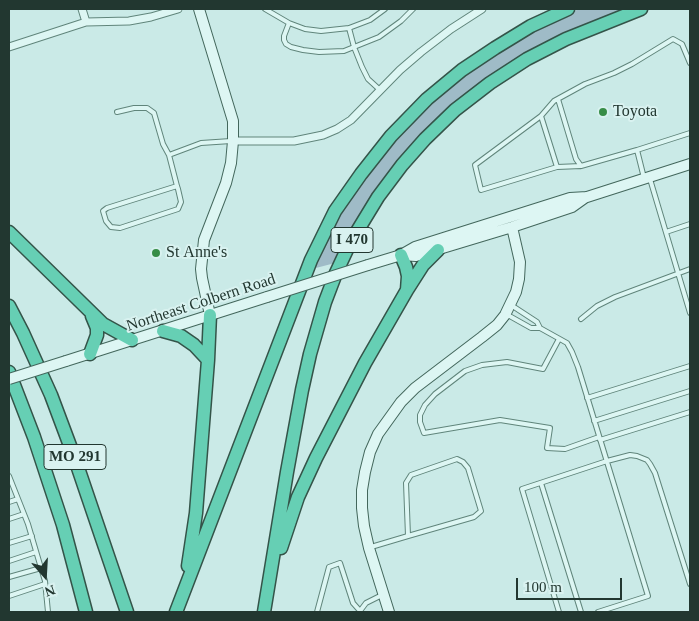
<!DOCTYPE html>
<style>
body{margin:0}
#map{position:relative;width:699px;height:621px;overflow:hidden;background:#caeae7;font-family:"Times New Roman",serif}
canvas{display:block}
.frame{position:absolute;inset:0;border:10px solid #223730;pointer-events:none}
.north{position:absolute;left:20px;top:551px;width:50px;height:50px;-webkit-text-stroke:4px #d9f2f0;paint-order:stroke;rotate:161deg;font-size:14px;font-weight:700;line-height:20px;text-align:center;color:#223730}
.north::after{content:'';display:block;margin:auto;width:18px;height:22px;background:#223730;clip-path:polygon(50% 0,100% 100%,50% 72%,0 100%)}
.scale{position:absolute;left:516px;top:578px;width:106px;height:22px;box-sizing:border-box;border:2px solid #223730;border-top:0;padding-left:6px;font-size:15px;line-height:18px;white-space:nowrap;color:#223730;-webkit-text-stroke:4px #d9f2f0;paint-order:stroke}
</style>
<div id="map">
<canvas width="699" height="621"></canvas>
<div class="frame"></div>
<div class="north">N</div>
<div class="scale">100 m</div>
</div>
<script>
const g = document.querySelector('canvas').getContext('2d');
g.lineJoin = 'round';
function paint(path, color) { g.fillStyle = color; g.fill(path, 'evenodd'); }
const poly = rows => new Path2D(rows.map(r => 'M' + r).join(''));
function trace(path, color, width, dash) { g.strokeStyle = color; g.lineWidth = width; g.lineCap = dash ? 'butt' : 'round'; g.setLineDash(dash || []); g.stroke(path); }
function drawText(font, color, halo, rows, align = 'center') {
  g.font = font + ' "Times New Roman",serif'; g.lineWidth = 4; g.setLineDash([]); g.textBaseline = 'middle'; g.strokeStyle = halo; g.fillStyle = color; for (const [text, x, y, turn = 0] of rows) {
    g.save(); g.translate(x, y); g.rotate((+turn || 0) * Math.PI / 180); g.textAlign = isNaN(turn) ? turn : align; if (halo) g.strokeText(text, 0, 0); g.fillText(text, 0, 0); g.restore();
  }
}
paint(poly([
 [579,9,628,9,595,21,430,126,335,263,312,269,331,232,346,204,389,144,443,90,522,36]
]), '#9fbbc7');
const lane = poly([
 [265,9,289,23],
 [385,9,370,20,349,28,321,31,305,29,289,23,284,36,284,40,286,44,291,47,303,50,319,52,344,51,379,37,401,21,413,9],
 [349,28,354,47,362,67,368,79,380,90],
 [558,99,576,159,581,166],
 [117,112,134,108,147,108,154,113,163,144,169,155,201,143,231,141],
 [541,116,557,167],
 [637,150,581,166,557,167,481,190,475,165,541,116,554,101,585,84,614,73,632,64,673,39,682,44,690,63],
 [169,155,177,186,178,189,181,202,178,209,120,228,111,227,106,221,103,211,107,208,177,186],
 [644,178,637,150,690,133],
 [650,179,690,313],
 [666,232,690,224],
 [511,305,537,322,540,328,567,343,572,352,578,367,648,596,598,612],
 [506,314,531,328,540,328],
 [581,319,597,306,615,297,690,269],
 [559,339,543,369,507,362,482,365,465,371,435,394,425,405,420,415,420,422,424,433,500,420,550,428,547,448,565,449,599,437],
 [587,398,690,366],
 [594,421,690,391],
 [600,440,690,412],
 [9,476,28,524,41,568,45,581,48,612],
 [541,483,581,612],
 [9,502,18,499],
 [9,519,24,514],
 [9,543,32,536],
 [371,547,408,536,474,517,481,511,468,468,463,462,457,459,411,475,406,483,408,536],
 [9,561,36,552],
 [9,577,41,568],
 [9,596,45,584],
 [360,611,366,603,382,595],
 [317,612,329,567,340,563,353,603,361,612],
 [559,612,522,489,607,461,630,455,637,456,647,460,650,464,655,473,690,584]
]);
const street = poly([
 [82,9,86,22],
 [9,47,86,22,129,21,151,17,178,9],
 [233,141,294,141,323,135,337,129,351,120,400,70,421,52,451,29,482,9]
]);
const secondary = poly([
 [199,9,233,121,233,141,231,163,226,183,204,240,201,269,202,278,210,315],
 [401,255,416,256,512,227,572,207,586,197],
 [368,265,401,255,415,247,570,198,587,197,690,164],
 [66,361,267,297],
 [389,612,369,548,364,526,362,508,362,490,365,472,370,452,378,434,401,402,415,388,482,337,497,325,505,315,516,292,519,279,520,262,512,227]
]);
const highway = poly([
 [9,232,103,324,132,340],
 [401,255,406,267,408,276,407,290],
 [9,306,23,333,51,395,75,459,127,612],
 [163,331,181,336,194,345,208,360],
 [90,354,97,335,97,328,92,316],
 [9,372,34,437,63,525,86,612],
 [281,548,298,497,316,458,365,363,407,290,423,265,438,250],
 [188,566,196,513,208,360,210,315],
 [176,612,311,260,335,211,361,174,391,136,427,99,462,70,495,48,531,26,568,9],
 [264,612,287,472,302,390,310,354,325,302,336,273,350,243,378,197,402,165,425,139,455,110,490,83,527,59,566,39,641,9]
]);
trace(lane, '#60857b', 6);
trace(street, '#60857b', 9);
trace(secondary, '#43675c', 12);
trace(highway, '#345449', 15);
trace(lane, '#ddf6f3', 4);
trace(street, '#ddf6f3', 7);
trace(secondary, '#ddf6f3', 10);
trace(highway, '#66cfb4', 12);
const secondaryBridge = poly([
 [267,297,368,265],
 [9,379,66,361]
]);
trace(secondaryBridge, '#43675c', 12, []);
trace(secondaryBridge, '#ddf6f3', 10);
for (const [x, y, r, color] of [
 [603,112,5,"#378d47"],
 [156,253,5,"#378d47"]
]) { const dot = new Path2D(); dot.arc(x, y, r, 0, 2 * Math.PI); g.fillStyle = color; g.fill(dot); trace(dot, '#d9f2f0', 2); }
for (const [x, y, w] of [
 [352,240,42],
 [75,457,62]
]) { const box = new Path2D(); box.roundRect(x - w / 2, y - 12.5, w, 25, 4); g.fillStyle = '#d9f2f0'; g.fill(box); trace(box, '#223730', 1); }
drawText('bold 15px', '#223730', null, [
 ["I 470",352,240],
 ["MO 291",75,457]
]);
drawText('16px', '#223730', '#d9f2f0', [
 ["Toyota",613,112],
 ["St Anne's",166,253]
], 'left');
drawText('16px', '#223730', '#d9f2f0', [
 ["Northeast Colbern Road",201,303,-18]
]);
</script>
